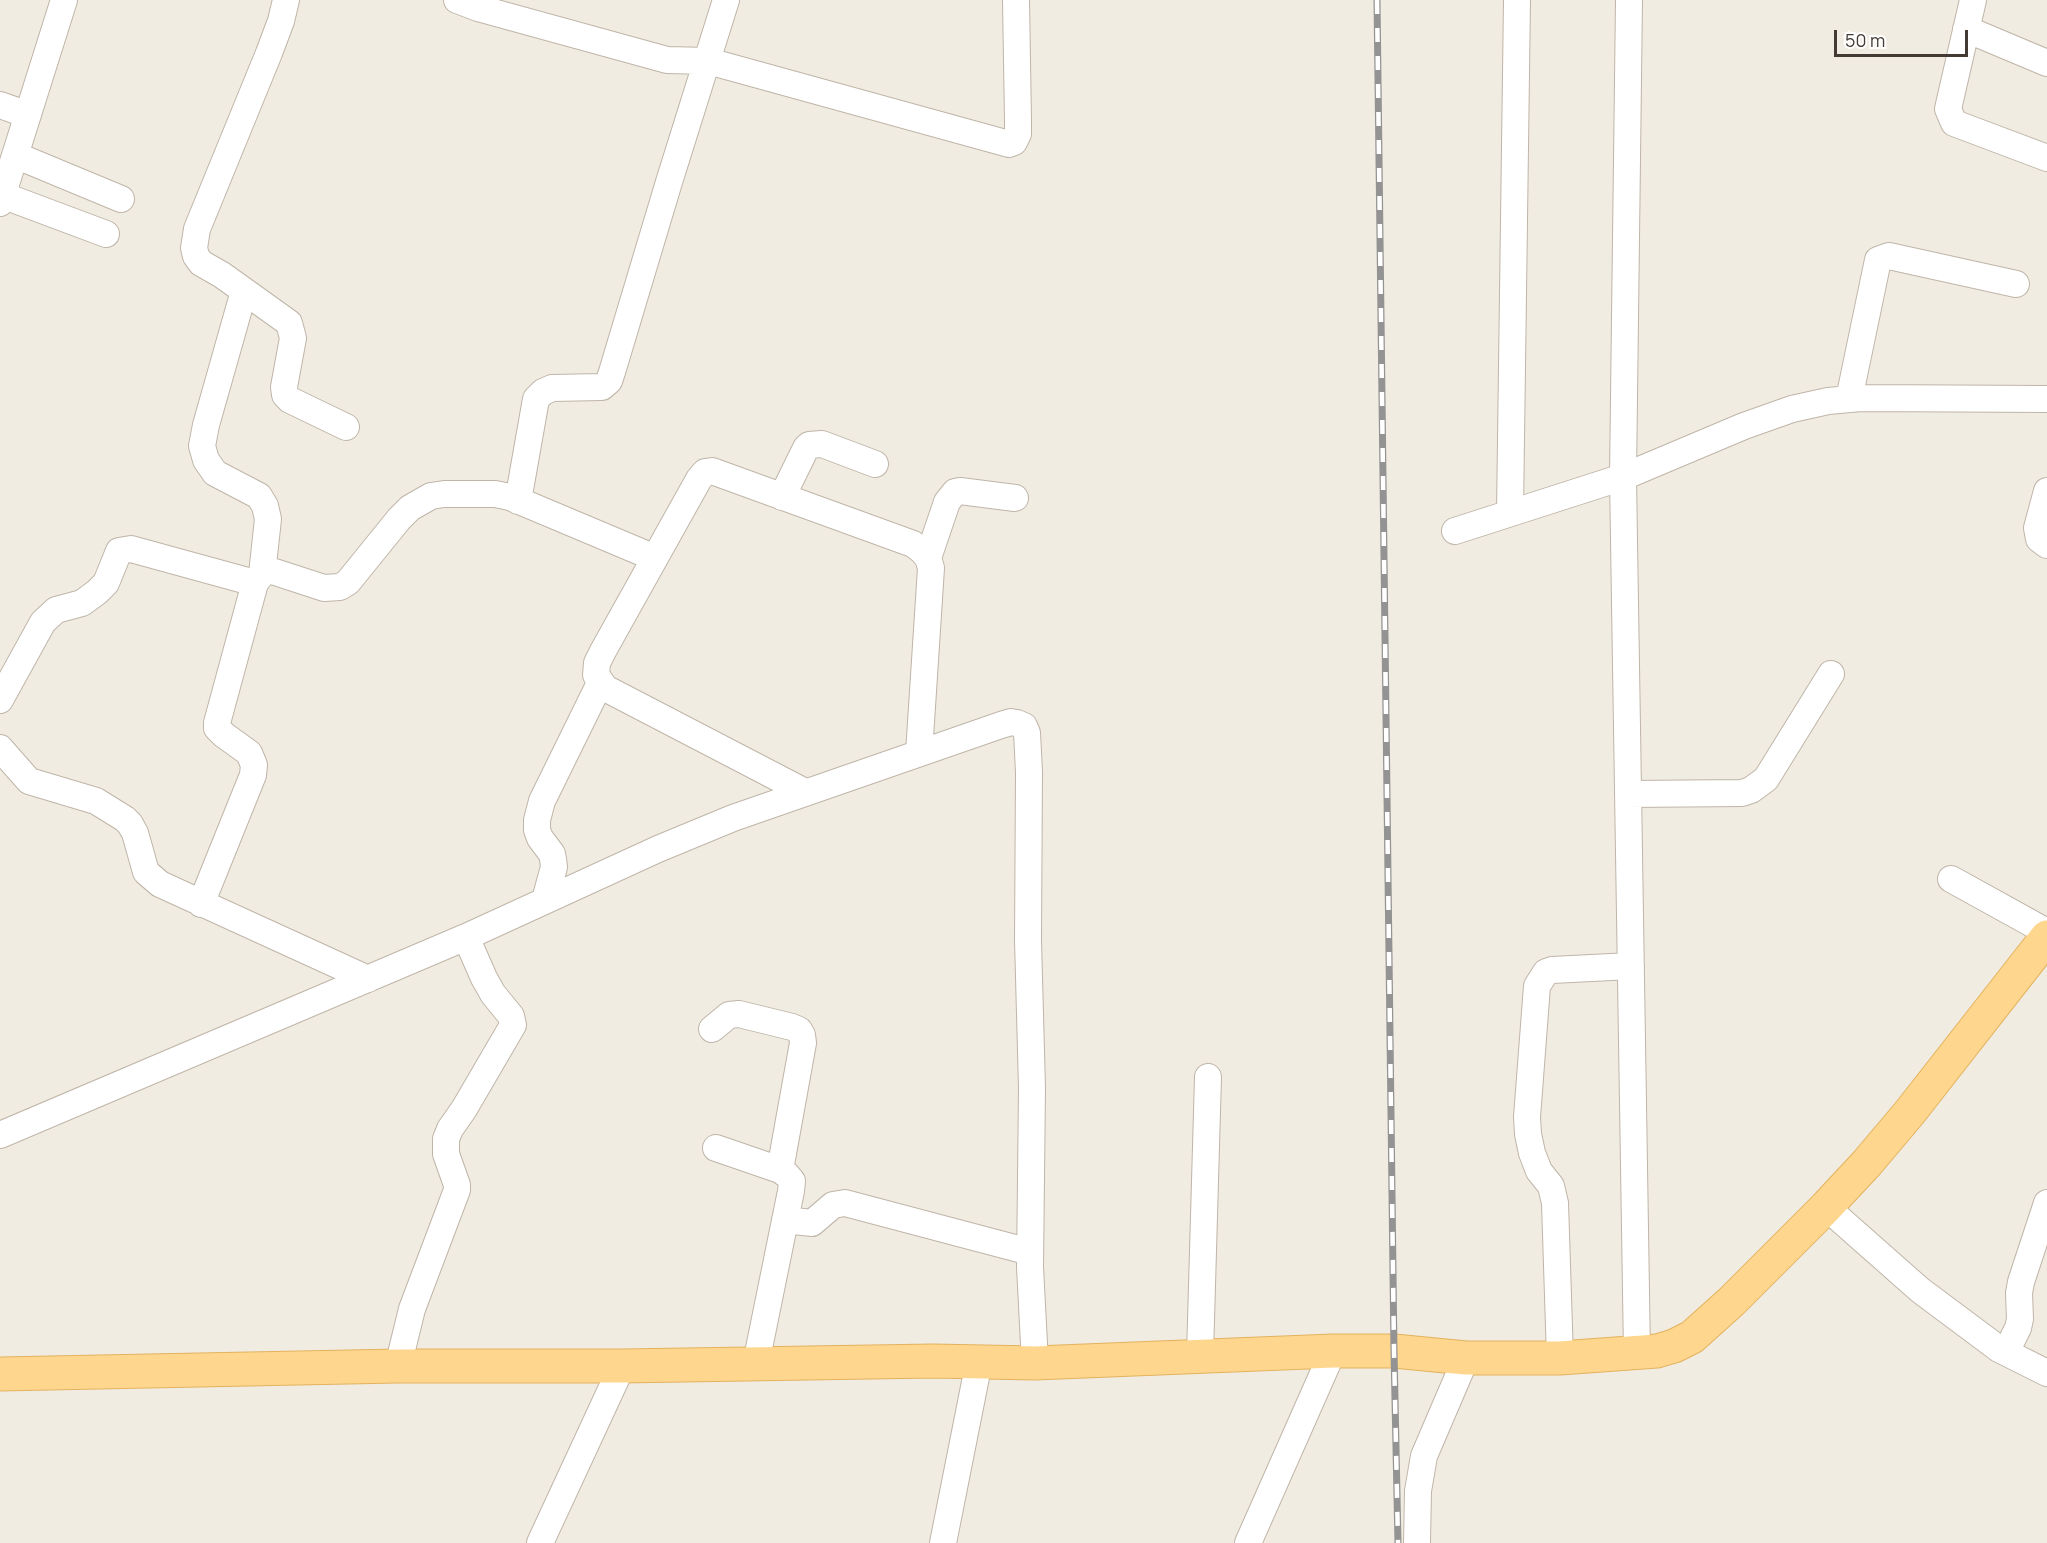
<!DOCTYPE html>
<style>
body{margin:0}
#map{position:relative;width:2047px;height:1543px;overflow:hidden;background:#f1ece2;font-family:Manrope,sans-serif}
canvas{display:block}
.scale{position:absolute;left:1834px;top:30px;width:134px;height:27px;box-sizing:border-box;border:3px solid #433b33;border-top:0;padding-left:8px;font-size:18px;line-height:21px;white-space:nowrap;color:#433b33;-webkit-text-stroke:4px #fff;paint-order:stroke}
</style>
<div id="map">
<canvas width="2047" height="1543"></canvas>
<div class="scale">50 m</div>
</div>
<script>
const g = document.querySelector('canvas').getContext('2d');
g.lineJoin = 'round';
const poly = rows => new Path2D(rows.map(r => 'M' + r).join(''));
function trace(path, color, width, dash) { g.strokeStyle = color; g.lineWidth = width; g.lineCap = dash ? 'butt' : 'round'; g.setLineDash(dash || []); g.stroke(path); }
const minor = poly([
 [286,0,281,21,269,53,197,229,194,248,196,256,201,263,222,275,289,323,293,338,284,387,285,395,290,400,346,427],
 [457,0,478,8,667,60,708,61,1009,144,1014,142,1018,134,1018,121,1016,0],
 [1629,0,1623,477,1637,1353],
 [1973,0,1948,109,1954,123,2047,158],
 [1966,29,2047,63],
 [0,105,28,115],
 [15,155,121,199],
 [2,195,106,234],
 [0,203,64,0],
 [244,291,206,425,202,446,206,460,215,473,259,496,265,506,268,519,262,574],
 [1849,399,1878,260,1889,256,2016,284],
 [2047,491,2037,528,2039,539,2047,545],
 [782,497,806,448,809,445,822,444,875,464],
 [518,501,536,399,543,392,552,388,602,387,609,381,612,372,669,182,726,0],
 [1510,513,1517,0],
 [1455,531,1623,477,1744,426,1792,409,1828,401,1861,398,2047,399],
 [928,558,947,502,955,492,960,491,1015,498],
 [0,700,43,622,56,610,82,603,97,592,106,583,119,551,131,549,255,583],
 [0,748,29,781,96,801,125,819,130,824,135,833,146,872,160,884,368,979],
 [805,792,605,688,596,675,597,663,603,651,699,479,705,472,712,471,913,544,922,551,928,558,931,568,919,753],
 [1628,794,1742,793,1751,790,1766,779,1831,674],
 [1951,879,2047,932],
 [545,900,554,867,553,859,552,854,540,838,537,830,537,820,542,801,600,683],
 [201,904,253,775,254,765,249,753,224,735,217,728,217,723,255,583,262,574,268,571,275,572,324,588,340,587,348,582,399,519,410,508,431,496,444,494,495,494,510,497,655,558],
 [712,1029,729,1015,739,1014,792,1027,799,1030,802,1035,803,1043,780,1170],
 [0,1135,466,937,658,849,733,818,1001,725,1011,722,1017,723,1024,726,1027,733,1029,772,1028,940,1032,1088,1030,1267,1035,1363],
 [716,1148,780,1170,787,1175,792,1181,791,1191,756,1363],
 [1826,1207,1920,1290,1999,1349,2047,1373],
 [785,1220,812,1223,833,1205,845,1203,1030,1252],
 [2006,1352,2018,1328,2020,1319,2019,1293,2021,1282,2047,1203],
 [1200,1355,1208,1077],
 [1560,1358,1555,1203,1551,1186,1539,1171,1532,1153,1528,1134,1527,1117,1537,986,1546,972,1552,970,1631,966],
 [398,1366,412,1309,457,1190,457,1185,446,1154,446,1139,450,1129,464,1109,513,1025,511,1016,493,994,484,978,466,937],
 [540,1543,622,1366],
 [943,1543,979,1362],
 [1248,1543,1333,1351],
 [1417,1543,1418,1491,1424,1456,1466,1358]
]);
const major = poly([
 [0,1374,398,1366,622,1366,933,1361,1035,1363,1333,1351,1394,1351,1466,1358,1560,1358,1657,1351,1674,1346,1692,1337,1732,1301,1826,1207,1867,1163,1910,1112,2047,937]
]);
trace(minor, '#bfb5a8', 28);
trace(major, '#e3b25e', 35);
trace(minor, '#fff', 26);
trace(major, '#fed68e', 33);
const rail = poly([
 [1377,0,1394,1351,1398,1543]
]);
trace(rail, '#939393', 7);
trace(rail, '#fff', 4.5, [14]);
</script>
